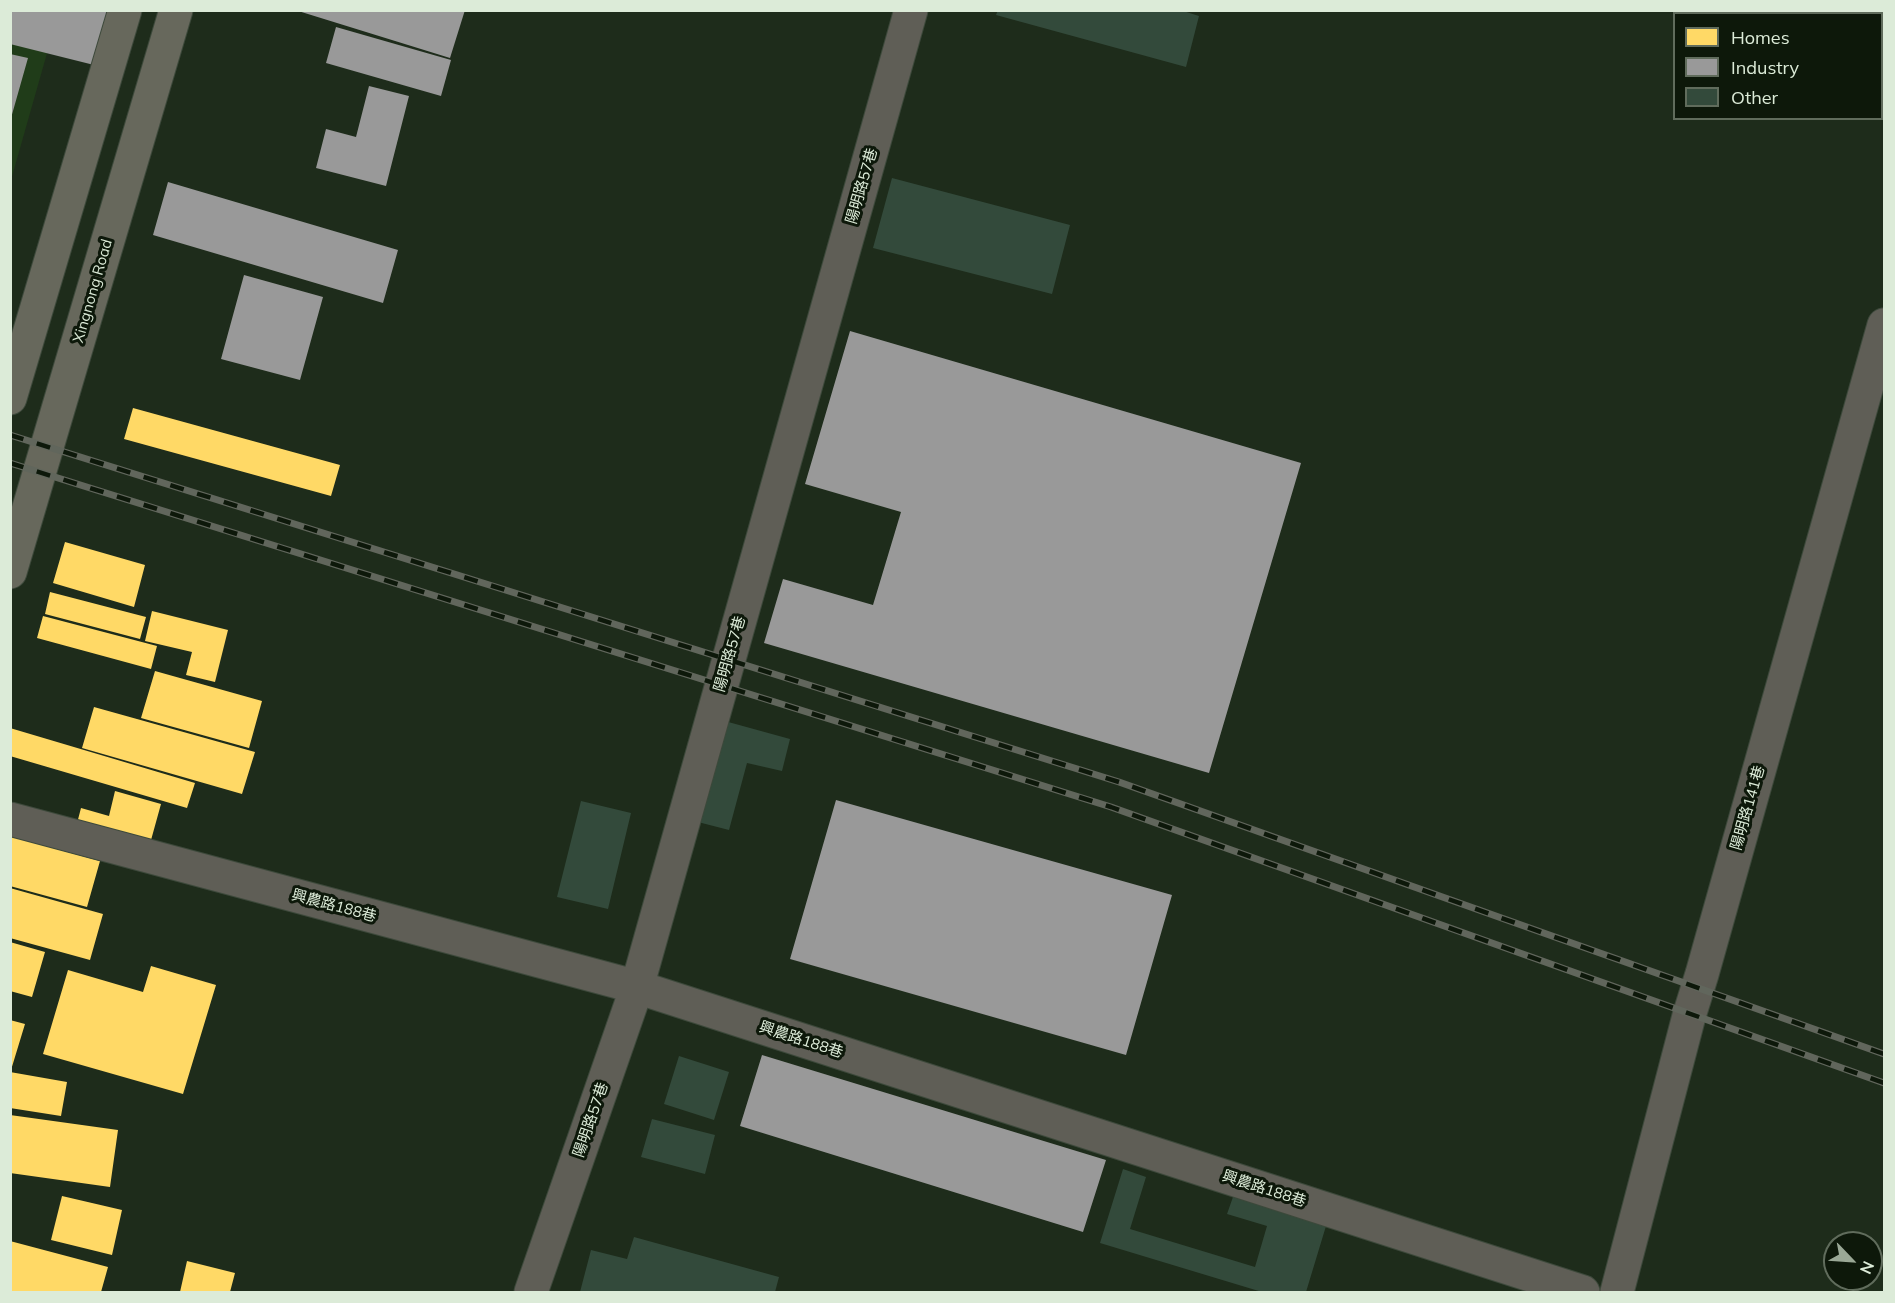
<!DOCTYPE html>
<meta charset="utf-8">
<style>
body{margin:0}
#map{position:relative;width:1895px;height:1303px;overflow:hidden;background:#1e2c1b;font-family:Mulish,sans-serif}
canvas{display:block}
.frame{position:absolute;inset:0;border:12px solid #dcebd8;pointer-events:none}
.legend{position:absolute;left:1673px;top:12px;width:210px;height:108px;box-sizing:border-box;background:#0d180a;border:2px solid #606c5c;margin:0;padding:8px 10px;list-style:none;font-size:18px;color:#dcebd8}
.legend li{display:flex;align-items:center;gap:12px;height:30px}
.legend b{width:30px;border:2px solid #606c5c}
.north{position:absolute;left:1823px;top:1231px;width:60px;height:60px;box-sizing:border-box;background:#0d180a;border:2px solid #606c5c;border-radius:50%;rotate:115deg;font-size:16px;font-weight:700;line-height:24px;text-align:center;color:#dcebd8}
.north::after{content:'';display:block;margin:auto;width:21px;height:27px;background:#9aa896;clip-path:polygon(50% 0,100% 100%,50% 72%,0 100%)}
</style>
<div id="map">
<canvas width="1895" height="1303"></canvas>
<div class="frame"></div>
<ul class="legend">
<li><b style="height:16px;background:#ffd966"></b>Homes</li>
<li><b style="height:16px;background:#999"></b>Industry</li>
<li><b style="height:16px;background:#334a3b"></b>Other</li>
</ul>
<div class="north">N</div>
</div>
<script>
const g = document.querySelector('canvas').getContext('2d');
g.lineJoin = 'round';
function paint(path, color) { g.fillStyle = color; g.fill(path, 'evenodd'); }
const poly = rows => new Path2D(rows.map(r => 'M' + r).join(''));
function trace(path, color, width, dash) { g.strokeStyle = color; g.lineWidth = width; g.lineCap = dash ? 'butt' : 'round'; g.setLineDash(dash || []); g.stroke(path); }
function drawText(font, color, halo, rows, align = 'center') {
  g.font = font + ' Mulish,"Noto Sans TC",sans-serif'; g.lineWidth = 6; g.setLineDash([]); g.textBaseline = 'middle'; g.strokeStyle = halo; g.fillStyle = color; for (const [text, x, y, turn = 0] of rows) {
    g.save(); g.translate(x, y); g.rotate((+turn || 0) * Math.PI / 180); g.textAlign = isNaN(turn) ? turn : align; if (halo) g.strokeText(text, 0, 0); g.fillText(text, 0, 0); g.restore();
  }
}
paint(poly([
 [11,11,59,11,11,180]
]), '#203c19');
paint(poly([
 [133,408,340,465,331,496,124,439],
 [65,542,145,565,134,607,53,583],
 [50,592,146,617,140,639,45,614],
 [152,611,228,630,215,682,186,675,192,652,145,641],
 [43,616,157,646,151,669,37,638],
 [155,671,262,701,249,748,141,718],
 [94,707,255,752,242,794,82,748],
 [10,728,195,783,187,808,10,756],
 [115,791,161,804,148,851,75,831,81,808,109,816],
 [10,836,100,861,87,907,10,886],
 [10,888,103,914,90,960,10,938],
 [10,942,45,952,32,997,10,991],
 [151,966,216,985,183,1094,43,1054,68,970,143,992],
 [10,1020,25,1024,11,1070,10,1070],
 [10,1072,67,1082,61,1116,10,1108],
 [10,1115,118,1130,110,1187,10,1173],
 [62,1196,122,1210,112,1255,51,1240],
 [10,1241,108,1267,101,1292,10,1292],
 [187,1261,235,1273,230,1292,180,1292]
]), '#ffd966');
paint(poly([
 [10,10,109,10,94,65,10,44],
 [295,10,465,10,450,58],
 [336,27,451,60,441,96,326,63],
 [10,54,28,58,11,118,10,118],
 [369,86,409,96,386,186,316,168,326,129,356,137],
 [168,182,398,250,383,303,153,235],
 [244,275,323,297,300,380,221,359],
 [850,331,1301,463,1209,773,764,643,783,579,873,605,901,512,805,484],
 [836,800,1172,895,1126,1055,790,959],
 [762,1055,1106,1160,1083,1232,740,1126]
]), '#999');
paint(poly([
 [998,10,1180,10,1199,16,1186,67,996,15],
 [892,178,1070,225,1052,294,873,248],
 [721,720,790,739,782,771,747,763,729,830,694,821],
 [581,801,631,813,608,909,557,897],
 [679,1056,729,1072,714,1120,664,1104],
 [652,1119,715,1135,705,1174,641,1157],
 [1123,1169,1146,1177,1130,1229,1255,1267,1267,1226,1227,1214,1233,1197,1326,1226,1306,1292,1262,1292,1100,1243],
 [634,1237,779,1277,775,1292,580,1292,591,1250,627,1259]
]), '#334a3b');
const minor = poly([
 [10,819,637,987,1583,1292],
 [531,1292,637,987,911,10],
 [1617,1292,1689,1016,1702,974,1884,325]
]);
const major = poly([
 [10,398,125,10],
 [10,572,176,10]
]);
trace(minor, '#3d493b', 35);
trace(major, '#3d493b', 35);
trace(minor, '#5f5e56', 33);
trace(major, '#67685c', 33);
const rail = poly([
 [10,435,1119,782,1884,1054],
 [10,463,1111,807,1884,1083]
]);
trace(rail, '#61665c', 7);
trace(rail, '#0d180a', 4.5, [14]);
drawText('15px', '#dcebd8', '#0d180a', [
 ["陽明路57巷",862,186,-74],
 ["Xingnong Road",93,291,-74],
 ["陽明路57巷",730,654,-74],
 ["陽明路141巷",1748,808,-74],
 ["興農路188巷",334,906,15],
 ["興農路188巷",801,1040,18],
 ["陽明路57巷",591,1120,-71],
 ["興農路188巷",1264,1189,18]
]);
</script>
